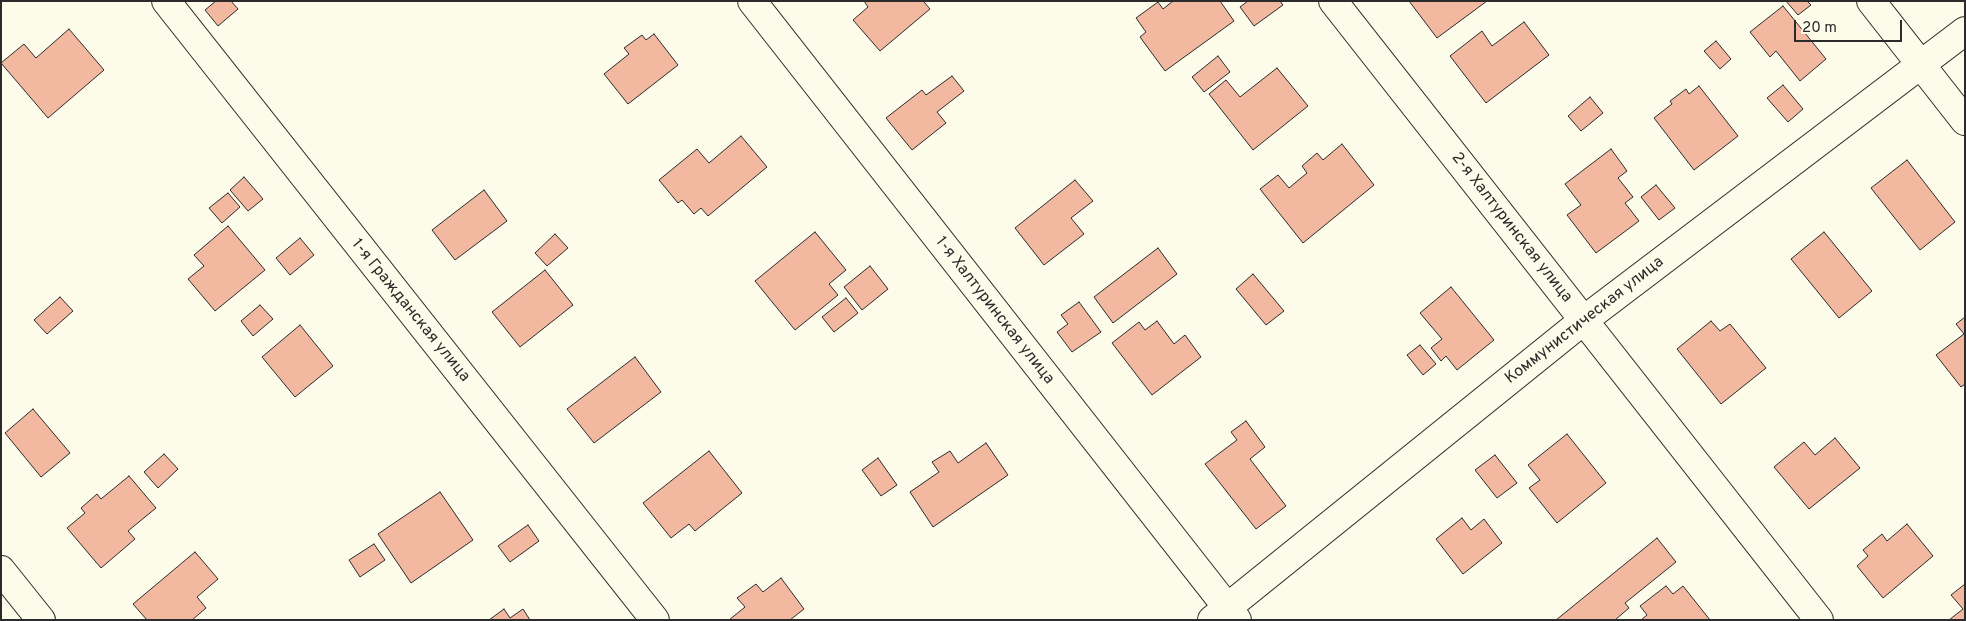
<!DOCTYPE html>
<meta charset="utf-8">
<style>
body{margin:0}
#map{position:relative;width:1966px;height:621px;overflow:hidden;background:#fdfbea;font-family:Overpass,sans-serif}
canvas{display:block}
.frame{position:absolute;inset:0;border:2px solid #2b2b2b;pointer-events:none}
.scale{position:absolute;left:1794px;top:20px;width:108px;height:22px;box-sizing:border-box;border:2px solid #2b2b2b;border-top:0;padding-left:6px;font-size:15px;line-height:18px;white-space:nowrap;color:#2b2b2b;-webkit-text-stroke:4px #fdfbea;paint-order:stroke}
</style>
<div id="map">
<canvas width="1966" height="621"></canvas>
<div class="frame"></div>
<div class="scale">20 m</div>
</div>
<script>
const g = document.querySelector('canvas').getContext('2d');
g.lineJoin = 'round';
function paint(path, color) { g.fillStyle = color; g.fill(path, 'evenodd'); }
const poly = rows => new Path2D(rows.map(r => 'M' + r).join(''));
function trace(path, color, width, dash) { g.strokeStyle = color; g.lineWidth = width; g.lineCap = dash ? 'butt' : 'round'; g.setLineDash(dash || []); g.stroke(path); }
function drawText(font, color, halo, rows, align = 'center') {
  g.font = font + ' Overpass,sans-serif'; g.lineWidth = 4; g.setLineDash([]); g.textBaseline = 'middle'; g.strokeStyle = halo; g.fillStyle = color; for (const [text, x, y, turn = 0] of rows) {
    g.save(); g.translate(x, y); g.rotate((+turn || 0) * Math.PI / 180); g.textAlign = isNaN(turn) ? turn : align; if (halo) g.strokeText(text, 0, 0); g.fillText(text, 0, 0); g.restore();
  }
}
const building = poly([
 [216,1,231,1,238,9,218,26,205,10,216,1],
 [925,1,924,2,930,9,880,51,853,20,868,7,864,1,925,1],
 [1173,1,1220,1,1234,21,1165,71,1140,37,1146,32,1136,18,1158,2,1163,9,1173,1],
 [1248,1,1280,1,1283,5,1254,26,1240,7,1248,1],
 [1409,1,1487,1,1437,38,1409,1],
 [1786,1,1807,1,1811,5,1798,15,1786,1],
 [1783,6,1826,59,1800,81,1776,51,1770,57,1750,32,1783,6],
 [1524,22,1549,55,1486,103,1450,56,1482,31,1492,46,1524,22],
 [69,29,104,70,48,118,1,63,24,44,36,58,69,29],
 [654,34,678,65,628,104,604,74,629,54,624,48,642,35,646,40,654,34],
 [1716,41,1731,59,1720,69,1704,51,1716,41],
 [1218,56,1230,72,1204,92,1192,77,1218,56],
 [1277,68,1308,106,1253,150,1209,94,1226,80,1240,97,1277,68],
 [952,76,964,91,937,112,946,123,912,150,886,118,922,90,926,95,952,76],
 [1783,85,1803,109,1788,122,1767,98,1783,85],
 [1699,86,1738,136,1694,170,1654,118,1672,104,1670,101,1686,89,1689,94,1699,86],
 [1590,97,1603,113,1581,131,1568,116,1590,97],
 [741,136,767,167,708,216,701,208,694,214,682,200,678,203,659,180,697,149,709,163,741,136],
 [1342,144,1374,185,1303,243,1260,189,1278,175,1289,188,1307,173,1302,166,1317,153,1323,160,1342,144],
 [1611,149,1627,171,1618,178,1633,197,1625,203,1639,221,1596,253,1567,215,1581,205,1565,184,1611,149],
 [1907,160,1955,222,1920,250,1871,188,1907,160],
 [244,177,263,199,248,211,230,190,244,177],
 [1075,180,1093,201,1071,218,1084,234,1044,265,1015,228,1075,180],
 [1656,185,1675,208,1659,220,1641,197,1656,185],
 [484,190,507,221,455,260,432,230,484,190],
 [228,193,240,207,222,223,209,208,228,193],
 [228,226,265,270,215,311,188,279,204,266,194,255,228,226],
 [815,232,846,270,829,284,838,295,795,330,755,281,815,232],
 [1824,232,1872,291,1839,318,1791,259,1824,232],
 [555,234,568,248,547,266,535,253,555,234],
 [300,238,314,255,290,275,276,258,300,238],
 [1158,248,1177,274,1113,323,1094,297,1158,248],
 [870,266,888,289,862,310,844,287,870,266],
 [545,270,573,305,520,347,492,312,545,270],
 [1253,274,1284,311,1266,325,1236,289,1253,274],
 [1451,287,1494,340,1457,370,1446,356,1441,361,1431,348,1442,339,1420,313,1451,287],
 [60,297,73,311,47,334,34,320,60,297],
 [846,298,858,313,834,332,822,317,846,298],
 [1079,302,1101,332,1072,352,1057,332,1068,324,1061,315,1079,302],
 [260,305,273,319,253,336,241,321,260,305],
 [1965,317,1965,384,1961,387,1936,355,1964,334,1956,324,1965,317],
 [1157,321,1174,344,1185,335,1201,357,1152,395,1112,343,1139,322,1145,330,1157,321],
 [1711,321,1720,331,1730,324,1766,368,1721,404,1677,349,1711,321],
 [300,325,333,366,295,397,262,357,300,325],
 [1420,345,1436,364,1423,375,1407,355,1420,345],
 [635,357,661,392,594,443,567,409,635,357],
 [33,409,70,453,41,477,5,433,33,409],
 [1246,421,1265,447,1250,459,1286,506,1256,529,1205,464,1237,440,1231,432,1246,421],
 [1567,434,1606,483,1557,523,1529,488,1540,480,1528,465,1567,434],
 [1835,438,1860,468,1809,509,1774,467,1804,442,1815,455,1835,438],
 [986,443,1008,475,933,527,910,492,939,472,932,462,950,451,958,463,986,443],
 [709,451,742,493,695,531,689,524,671,538,643,503,709,451],
 [164,454,178,469,158,488,144,472,164,454],
 [1495,455,1517,483,1497,498,1475,470,1495,455],
 [878,458,897,485,881,496,862,470,878,458],
 [129,476,156,508,128,531,135,539,101,568,67,528,85,513,81,508,97,494,101,499,129,476],
 [440,492,473,540,411,583,378,534,440,492],
 [1462,518,1471,530,1484,519,1502,543,1463,574,1436,539,1462,518],
 [1907,524,1933,556,1883,598,1857,566,1868,556,1863,550,1882,534,1887,541,1907,524],
 [528,525,539,541,510,562,498,546,528,525],
 [1657,538,1676,562,1625,603,1629,608,1615,620,1556,620,1657,538],
 [374,544,385,560,360,577,349,560,374,544],
 [195,552,218,579,197,597,206,608,192,620,147,620,133,604,195,552],
 [781,578,804,609,790,620,729,620,745,607,737,598,756,584,763,592,781,578],
 [1965,584,1965,620,1949,620,1963,609,1951,595,1965,584],
 [1666,586,1673,594,1683,586,1710,620,1641,620,1647,615,1640,606,1666,586],
 [504,609,510,618,523,609,530,620,489,620,504,609]
]);
paint(building, '#f2b8a0');
trace(building, '#2b2b2b', 1);
const minor = poly([
 [166,1,655,620],
 [752,1,1237,620],
 [1333,1,1819,620],
 [1871,1,1965,121],
 [1,570,41,620],
 [1212,620,1584,320,1965,31]
]);
trace(minor, '#2b2b2b', 30);
trace(minor, '#fdfbea', 28);
drawText('16px', '#2b2b2b', '#fdfbea', [
 ["2-я Халтуринская улица",1511,228,52],
 ["1-я Гражданская улица",410,311,51],
 ["1-я Халтуринская улица",994,311,52],
 ["Коммунистическая улица",1585,321,-38]
]);
</script>
